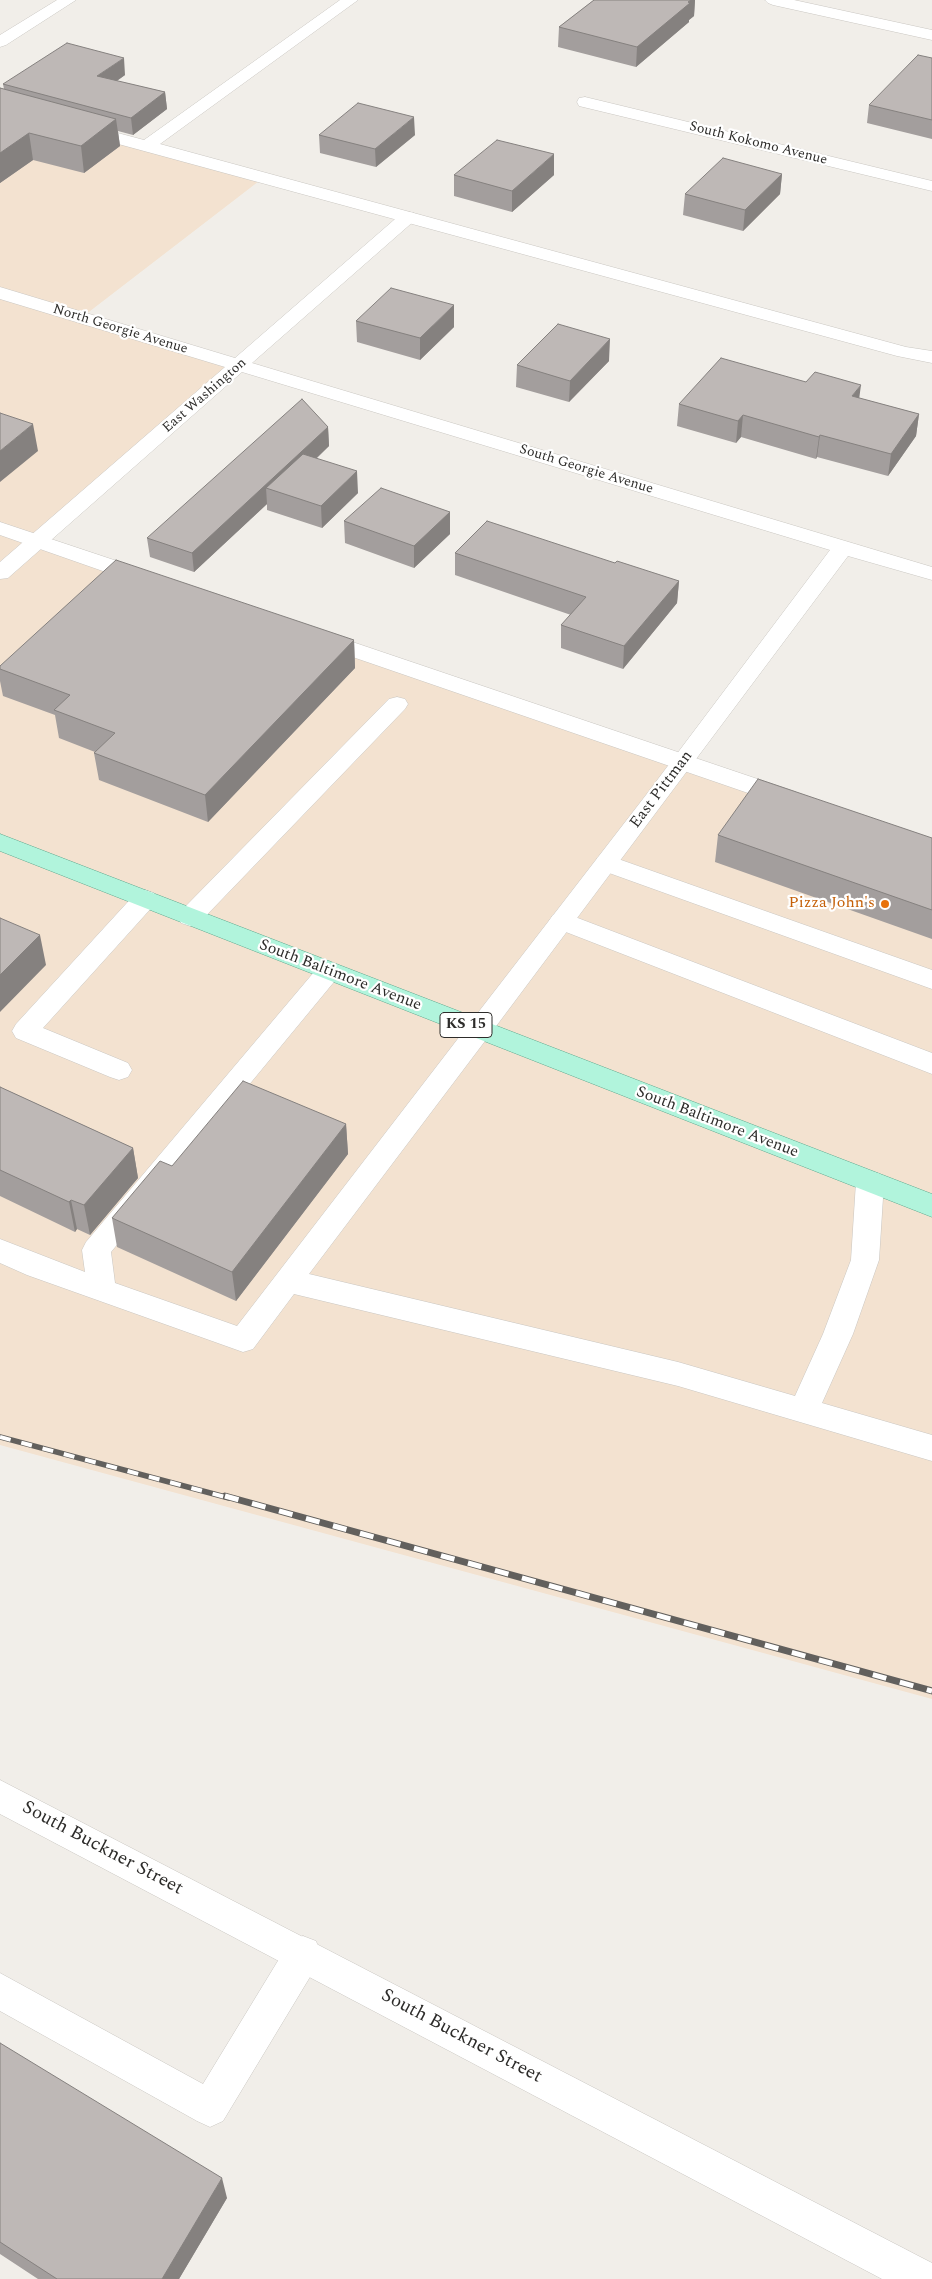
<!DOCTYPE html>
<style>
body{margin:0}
canvas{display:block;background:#f1eee9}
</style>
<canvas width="932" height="2279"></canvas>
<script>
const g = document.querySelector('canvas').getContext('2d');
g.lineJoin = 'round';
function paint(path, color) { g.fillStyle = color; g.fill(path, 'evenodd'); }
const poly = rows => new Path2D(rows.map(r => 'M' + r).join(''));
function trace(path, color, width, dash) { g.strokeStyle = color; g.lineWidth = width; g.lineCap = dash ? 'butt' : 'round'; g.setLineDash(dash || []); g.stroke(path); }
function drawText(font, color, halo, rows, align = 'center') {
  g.font = font + ' Spectral,serif'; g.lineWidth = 4.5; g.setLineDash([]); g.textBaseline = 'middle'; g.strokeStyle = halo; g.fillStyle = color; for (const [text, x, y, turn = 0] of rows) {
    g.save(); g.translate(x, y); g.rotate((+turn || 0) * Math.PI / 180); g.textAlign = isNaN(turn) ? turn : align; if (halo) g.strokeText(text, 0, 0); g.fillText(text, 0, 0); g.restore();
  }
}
paint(poly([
 [0,106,263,178,81,318,239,366,37,541,932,846,932,1699,0,1445]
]), '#f3e2d0');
const service = poly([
 [340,0,358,0,160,144,906,347,932,351,932,363,897,356,78,133,76,129,78,125,84,124,144,140,340,0],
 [0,522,153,573,156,578,153,583,145,584,137,583,0,535,0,522],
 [320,631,796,792,800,798,796,804,788,806,780,804,312,643,309,638,312,633,320,631],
 [397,697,405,699,408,704,405,709,199,923,190,926,181,923,177,917,181,911,389,699,397,697],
 [607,855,932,970,932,989,598,869,595,863,598,857,607,855],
 [145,890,154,893,157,899,154,905,43,1028,128,1063,132,1070,128,1077,119,1080,110,1077,16,1038,12,1031,16,1024,136,893,145,890],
 [562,912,932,1053,932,1074,553,927,549,921,553,915,562,912],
 [329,962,338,965,342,971,338,977,111,1252,115,1283,237,1326,470,1023,479,1020,488,1023,492,1030,488,1037,309,1274,678,1362,795,1396,823,1334,851,1260,856,1182,860,1174,870,1171,880,1174,884,1182,879,1260,853,1334,822,1403,932,1435,932,1461,678,1386,294,1294,253,1349,243,1352,27,1275,0,1263,0,1239,85,1272,82,1250,86,1242,320,965,329,962],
 [303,1936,316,1941,321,1954,316,1967,223,2121,210,2127,197,2121,0,2011,0,1973,203,2084,290,1941,303,1936]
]);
const minor = poly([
 [765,0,794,0,932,30,932,40,773,5,768,3,765,0],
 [585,97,932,181,932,191,579,106,577,102,579,98,585,97],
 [408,212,414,213,417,217,414,221,252,363,932,567,932,580,848,556,488,1037,479,1040,470,1037,466,1030,470,1023,646,795,830,550,242,372,8,578,0,579,0,562,225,367,0,299,0,287,235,358,402,213,408,212],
 [0,1780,932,2263,932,2279,882,2279,0,1814,0,1780]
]);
const tertiary = poly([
 [57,0,76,0,6,45,0,47,0,35,57,0]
]);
const primary = poly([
 [0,834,932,1194,932,1217,0,851,0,834]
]);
trace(service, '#cac7c2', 1);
trace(minor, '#cac7c2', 1);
trace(tertiary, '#cac7c2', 1);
trace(primary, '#61a98f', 1);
paint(service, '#fff');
paint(minor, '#fff');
paint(tertiary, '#fff');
paint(primary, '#b1f4dc');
const railFar1 = poly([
 [0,1437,229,1498]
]);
const rail = poly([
 [225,1496,932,1691]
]);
trace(railFar1, '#62605d', 5.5);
trace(rail, '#62605d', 7);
trace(railFar1, '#fff', 4, [11]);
trace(rail, '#fff', 5, [14]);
paint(poly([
 [594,0,695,0,694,16,689,20,689,22,636,67,558,47,559,27],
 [932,58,932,139,867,123,869,105],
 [125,75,117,81,165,92,167,109,133,135,118,131,120,146,84,173,33,160,0,183,0,88,4,89,3,84],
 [319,135,415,135,376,167,320,153],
 [782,174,780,194,743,231,683,215,685,194],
 [454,175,554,175,512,212,454,196],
 [356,321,454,327,420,360,357,342],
 [609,361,569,402,516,387,517,365],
 [859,398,919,414,916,436,888,476,817,457,816,459,741,437,736,443,677,426,679,404],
 [328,427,329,446,317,458,358,493,322,528,267,510,267,504,194,572,150,557,147,538],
 [450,512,450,534,414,568,345,543,344,521],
 [455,553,615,563,679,581,677,603,623,669,561,648,561,625,571,615,455,575],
 [354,640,355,668,208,822,99,780,94,753,95,752,59,738,55,715,3,696,0,681,0,666],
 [718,835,932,838,932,939,715,862],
 [0,1087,133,1148,138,1178,90,1235,77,1229,75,1232,0,1196],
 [346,1124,348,1154,236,1301,117,1247,112,1218,172,1166],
 [0,2043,227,2198,179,2279,38,2279,0,2254]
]), '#a39e9d');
paint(poly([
 [691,0,695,0,694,16,689,20,689,22,636,67,637,47],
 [124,58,125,75,99,93,97,76],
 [165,92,167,109,133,135,131,118],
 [414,117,415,135,376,167,375,149],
 [116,119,120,146,84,173,81,146],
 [29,133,33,160,0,183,0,153],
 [554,154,554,175,512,212,512,191],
 [782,174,780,194,743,231,745,210],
 [454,305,454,327,420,360,420,338],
 [610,339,609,361,569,402,570,381],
 [861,385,858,407,852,396],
 [919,414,916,436,888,476,891,454],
 [743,415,741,437,736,443,738,421],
 [33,424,38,451,0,482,0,451],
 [328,427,329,446,280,492,266,488,267,504,194,572,192,553],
 [820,435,817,457,816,459,819,437],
 [357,471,358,493,322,528,321,506],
 [450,512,450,534,414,568,414,546],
 [679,581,677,603,623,669,624,646],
 [354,640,355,668,208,822,205,795],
 [40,935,46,965,0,1012,0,975],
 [346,1124,348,1154,236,1301,232,1272],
 [133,1148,138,1178,90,1235,84,1205],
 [71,1200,77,1229,75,1232,69,1202],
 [222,2178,227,2198,179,2279,162,2279]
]), '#85817f');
const building = poly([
 [594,0,691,0,688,2,690,3,637,47,559,27,594,0],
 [67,43,124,58,97,76,165,92,131,118,3,84,67,43],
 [918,55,932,58,932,120,869,105,918,55],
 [0,88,116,119,81,146,29,133,0,153,0,88],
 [358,103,414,117,375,149,319,135,358,103],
 [497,140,554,154,512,191,454,175,497,140],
 [723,158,782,174,745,210,685,194,723,158],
 [391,288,454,305,420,338,356,321,391,288],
 [558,324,610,339,570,381,517,365,558,324],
 [721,358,806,382,815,372,861,385,852,396,919,414,891,454,820,435,819,437,743,415,738,421,679,404,721,358],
 [302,399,328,427,192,553,147,538,302,399],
 [0,413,33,424,0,451,0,413],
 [303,454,357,471,321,506,266,488,303,454],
 [381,488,450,512,414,546,344,521,381,488],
 [487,521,615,563,617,561,679,581,624,646,561,625,586,597,455,553,487,521],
 [116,560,354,640,205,795,94,753,115,733,54,710,70,695,0,669,0,666,116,560],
 [758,779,932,838,932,910,718,835,758,779],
 [0,918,40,935,0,975,0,918],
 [243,1081,346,1124,232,1272,112,1218,160,1161,172,1166,243,1081],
 [0,1087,133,1148,84,1205,71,1200,69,1202,0,1170,0,1087],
 [0,2043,222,2178,162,2279,57,2279,0,2242,0,2043]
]);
paint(building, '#beb8b6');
trace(building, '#85817f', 1);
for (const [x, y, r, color] of [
 [885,904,5,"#e8710a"]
]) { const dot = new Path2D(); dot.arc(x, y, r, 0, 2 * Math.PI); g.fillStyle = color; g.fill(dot); trace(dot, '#fff', 2); }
drawText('14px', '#2d2c2a', '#fff', [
 ["South Kokomo Avenue",758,144,14],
 ["North Georgie Avenue",120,330,17],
 ["East Washington",205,396,-41],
 ["South Georgie Avenue",586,470,17]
]);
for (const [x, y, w] of [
 [466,1025,52]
]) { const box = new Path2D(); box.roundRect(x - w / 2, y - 12.5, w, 25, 4); g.fillStyle = '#fff'; g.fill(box); trace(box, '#2d2c2a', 1); }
drawText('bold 15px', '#2d2c2a', null, [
 ["KS 15",466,1025]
]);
drawText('16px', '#2d2c2a', '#fff', [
 ["East Pittman",662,790,-53],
 ["South Baltimore Avenue",340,976,21],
 ["South Baltimore Avenue",717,1123,21]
]);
drawText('16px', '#c56008', '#fff', [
 ["Pizza John's",875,904]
], 'right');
drawText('19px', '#2d2c2a', '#fff', [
 ["South Buckner Street",102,1849,28],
 ["South Buckner Street",461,2037,28]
]);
</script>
